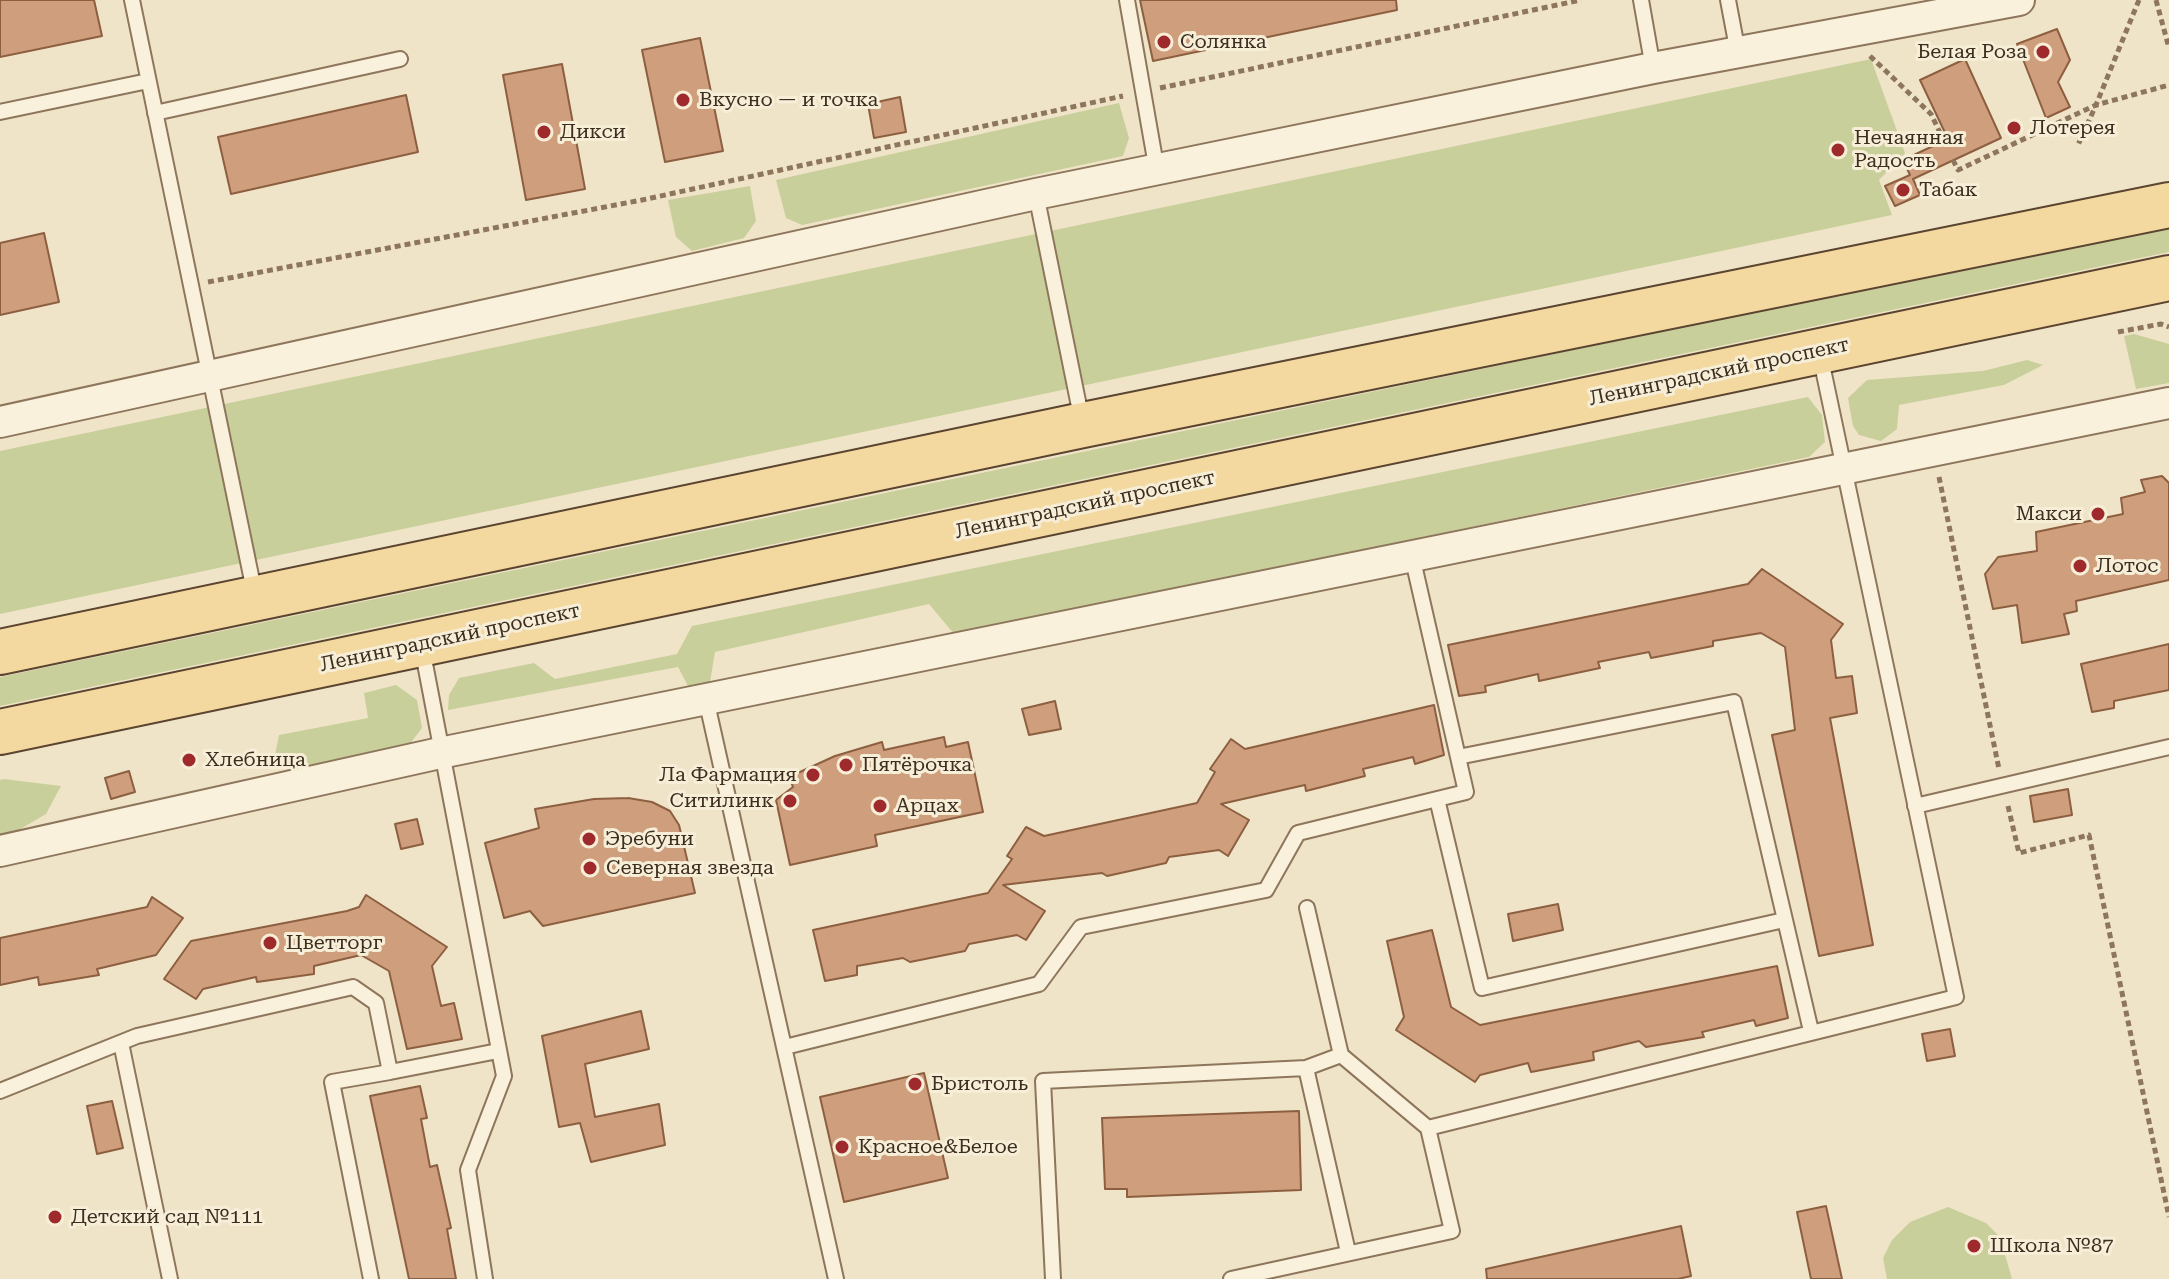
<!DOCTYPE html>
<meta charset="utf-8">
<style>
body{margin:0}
canvas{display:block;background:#f0e4c8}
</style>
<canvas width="2169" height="1279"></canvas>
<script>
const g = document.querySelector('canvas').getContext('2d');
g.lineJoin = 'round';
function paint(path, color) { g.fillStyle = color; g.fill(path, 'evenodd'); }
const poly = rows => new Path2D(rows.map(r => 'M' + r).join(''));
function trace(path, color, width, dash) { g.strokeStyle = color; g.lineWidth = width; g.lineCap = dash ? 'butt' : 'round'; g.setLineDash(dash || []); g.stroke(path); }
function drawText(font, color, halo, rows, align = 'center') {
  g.font = font + ' "Roboto Serif",serif'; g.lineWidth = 6; g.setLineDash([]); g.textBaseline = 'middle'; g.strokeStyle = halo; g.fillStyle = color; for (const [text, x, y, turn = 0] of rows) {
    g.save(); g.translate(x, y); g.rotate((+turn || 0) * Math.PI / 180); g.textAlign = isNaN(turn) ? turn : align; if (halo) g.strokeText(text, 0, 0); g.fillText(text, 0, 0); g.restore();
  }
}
paint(poly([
 [1871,59,1905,153,1879,180,1892,215,0,614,0,451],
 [1119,103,1129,138,1123,156,802,225,786,218,776,180],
 [750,186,756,221,744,238,692,251,676,237,668,200],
 [2169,226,2169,252,0,706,0,677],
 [2134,334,2169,344,2169,383,2136,389,2124,336],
 [2027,360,2043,365,2004,385,1899,405,1897,429,1881,441,1859,435,1853,426,1848,398,1867,380,1983,371],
 [1808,397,1822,415,1825,442,1809,457,954,634,929,604,715,652,710,682,688,686,678,667,448,710,449,695,459,678,534,663,555,679,677,654,692,626],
 [396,685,417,700,422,728,409,745,288,770,275,755,279,735,368,718,364,693],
 [0,780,4,779,61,786,46,814,17,831,0,835],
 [1948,1207,1986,1223,2000,1237,2012,1279,1887,1279,1883,1258,1892,1240,1910,1222]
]), '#c9cf9b');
const building = poly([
 [0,0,94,0,102,36,0,57,0,0],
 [1140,0,1396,0,1397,10,1153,61,1140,0],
 [2057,29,2070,60,2058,82,2070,107,2046,118,2017,44,2057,29],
 [700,38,723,151,665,162,642,50,700,38],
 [1965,59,2001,138,1913,179,1920,195,1895,206,1885,186,1910,175,1903,160,1948,139,1920,80,1965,59],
 [562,64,585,189,526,200,503,75,562,64],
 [406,95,418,152,231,194,218,137,406,95],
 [900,97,906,132,874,138,868,104,900,97],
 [44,233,59,302,0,315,0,243,44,233],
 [2162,476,2169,483,2169,580,2076,601,2077,611,2064,614,2069,634,2022,643,2017,605,1993,609,1985,574,1998,557,2037,551,2036,532,2123,514,2121,498,2145,492,2141,480,2162,476],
 [1762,569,1843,624,1831,640,1836,678,1852,676,1857,713,1830,718,1873,945,1819,956,1772,735,1795,730,1785,647,1761,633,1713,641,1713,646,1651,658,1649,652,1598,662,1600,668,1539,681,1538,674,1485,686,1486,692,1459,696,1448,645,1748,584,1762,569],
 [2169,644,2169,690,2114,701,2114,708,2092,712,2081,664,2169,644],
 [1055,701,1061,729,1029,735,1022,709,1055,701],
 [1434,705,1444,755,1415,764,1413,757,1363,769,1365,776,1306,791,1305,785,1221,804,1249,820,1228,856,1219,850,1169,857,1166,863,1107,876,1102,873,1003,885,1045,911,1026,940,1017,935,969,944,965,951,910,962,903,958,857,966,857,975,825,981,813,930,988,893,1012,859,1007,856,1026,827,1044,836,1197,803,1215,772,1210,769,1231,739,1245,749,1434,705],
 [944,737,946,747,968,742,983,812,875,835,877,846,790,865,776,800,793,787,789,777,835,756,882,742,884,750,944,737],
 [129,771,135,792,111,799,105,778,129,771],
 [2068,789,2072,815,2034,822,2030,796,2068,789],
 [628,798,652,802,670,811,679,825,695,893,543,926,530,911,504,918,485,843,539,828,535,809,594,799,628,798],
 [417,819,423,844,401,849,395,824,417,819],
 [366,895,447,947,432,966,441,1006,454,1003,462,1039,407,1049,389,971,361,955,314,966,314,974,257,982,256,977,203,989,196,999,164,979,191,941,347,911,359,907,366,895],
 [152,897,183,918,156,955,97,969,99,975,39,985,38,977,0,985,0,938,147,907,152,897],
 [1558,904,1563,930,1513,941,1508,914,1558,904],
 [1432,930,1451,1007,1480,1025,1777,966,1788,1018,1756,1026,1754,1020,1702,1032,1704,1037,1646,1047,1639,1041,1593,1052,1594,1060,1531,1072,1528,1063,1480,1075,1475,1082,1396,1030,1404,1017,1387,941,1432,930],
 [641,1011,649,1049,585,1064,595,1117,659,1104,665,1145,591,1162,580,1123,559,1127,542,1036,641,1011],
 [1950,1029,1955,1056,1927,1061,1922,1034,1950,1029],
 [924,1073,948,1178,844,1202,820,1097,924,1073],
 [420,1086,427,1118,421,1119,430,1167,437,1165,451,1228,447,1229,456,1279,409,1279,370,1096,420,1086],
 [112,1101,123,1148,97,1154,87,1106,112,1101],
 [1299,1111,1301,1190,1127,1197,1127,1189,1105,1189,1102,1118,1299,1111],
 [1826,1206,1842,1279,1811,1279,1797,1212,1826,1206],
 [1681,1226,1691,1276,1678,1279,1487,1279,1486,1269,1681,1226]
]);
paint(building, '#cf9f7d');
trace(building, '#8d5f41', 2);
const service = poly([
 [132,0,255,595],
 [1127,0,1157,171],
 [1641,0,1653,68],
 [1728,0,1738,53],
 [0,112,148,81],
 [155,113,400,59],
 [1036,194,1082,421],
 [422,648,504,1076,468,1170,485,1279],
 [706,699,836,1279],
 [1458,757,1734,702,1811,1031],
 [1437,799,1482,988,1784,920],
 [1915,806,2169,747],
 [1307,908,1341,1055,1428,1128],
 [121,1043,170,1279],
 [785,1047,1039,984,1081,927,1266,890,1298,833,1466,792,1412,556],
 [1306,1068,1341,1055],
 [0,1091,137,1036,353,987,376,1003,390,1072,498,1051],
 [371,1279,332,1082,390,1072],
 [1053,1279,1043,1081,1306,1068,1348,1252],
 [1231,1279,1452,1231,1428,1128,1956,997,1820,355]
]);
const minor = poly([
 [0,422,1036,194,1653,68,2019,0],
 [0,851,440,753,2169,403]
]);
const primary = poly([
 [0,652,1083,425,2169,205],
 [0,732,2169,278]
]);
trace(service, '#8d765c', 18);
trace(minor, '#8d765c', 34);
trace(primary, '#5b4430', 48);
trace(poly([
 [2139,0,2096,105,2169,85],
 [2156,0,2169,48],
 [1870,56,1931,114,1944,141],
 [1160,88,1581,0],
 [1953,160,1958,170,2096,105,2078,145],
 [208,282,642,200,1123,96],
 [2118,332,2161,324,2169,327],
 [1939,477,1999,769],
 [2008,806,2019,853,2089,835,2169,1217]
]), '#8d765c', 5, [6, 4]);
trace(service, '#faf1dc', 14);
trace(minor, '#faf1dc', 30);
trace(primary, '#f3d9a0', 44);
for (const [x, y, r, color] of [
 [1164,42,8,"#9e2a2b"],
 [2043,52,8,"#9e2a2b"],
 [683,100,8,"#9e2a2b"],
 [2014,128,8,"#9e2a2b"],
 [544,132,8,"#9e2a2b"],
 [1838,150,8,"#9e2a2b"],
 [1903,190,8,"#9e2a2b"],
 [2098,514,8,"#9e2a2b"],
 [2080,566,8,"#9e2a2b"],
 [189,760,8,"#9e2a2b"],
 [846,765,8,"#9e2a2b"],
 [813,775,8,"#9e2a2b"],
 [790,801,8,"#9e2a2b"],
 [880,806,8,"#9e2a2b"],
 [589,839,8,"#9e2a2b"],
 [590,868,8,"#9e2a2b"],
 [270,943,8,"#9e2a2b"],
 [915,1084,8,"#9e2a2b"],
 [842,1147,8,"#9e2a2b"],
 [55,1217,8,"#9e2a2b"],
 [1974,1246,8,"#9e2a2b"]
]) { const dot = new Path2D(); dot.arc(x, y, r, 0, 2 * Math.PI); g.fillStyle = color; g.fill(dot); trace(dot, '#f7eed8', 3); }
drawText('20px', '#3d2e20', '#f7eed8', [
 ["Солянка",1180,42],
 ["Белая Роза",2027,52,"right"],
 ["Вкусно — и точка",699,100],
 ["Лотерея",2030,128],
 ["Дикси",560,132],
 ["Нечаянная",1854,138],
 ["Радость",1854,161],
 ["Табак",1919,190],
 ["Макси",2082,514,"right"],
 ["Лотос",2096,566],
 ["Хлебница",205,760],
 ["Пятёрочка",862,765],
 ["Ла Фармация",797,775,"right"],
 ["Ситилинк",774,801,"right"],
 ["Арцах",896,806],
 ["Эребуни",605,839],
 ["Северная звезда",606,868],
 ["Цветторг",286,943],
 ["Бристоль",931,1084],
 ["Красное&Белое",858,1147],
 ["Детский сад №111",71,1217],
 ["Школа №87",1990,1246]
], 'left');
drawText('20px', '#3d2e20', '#f7eed8', [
 ["Ленинградский проспект",1719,372,-12],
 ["Ленинградский проспект",1085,505,-12],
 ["Ленинградский проспект",450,638,-12]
]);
</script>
